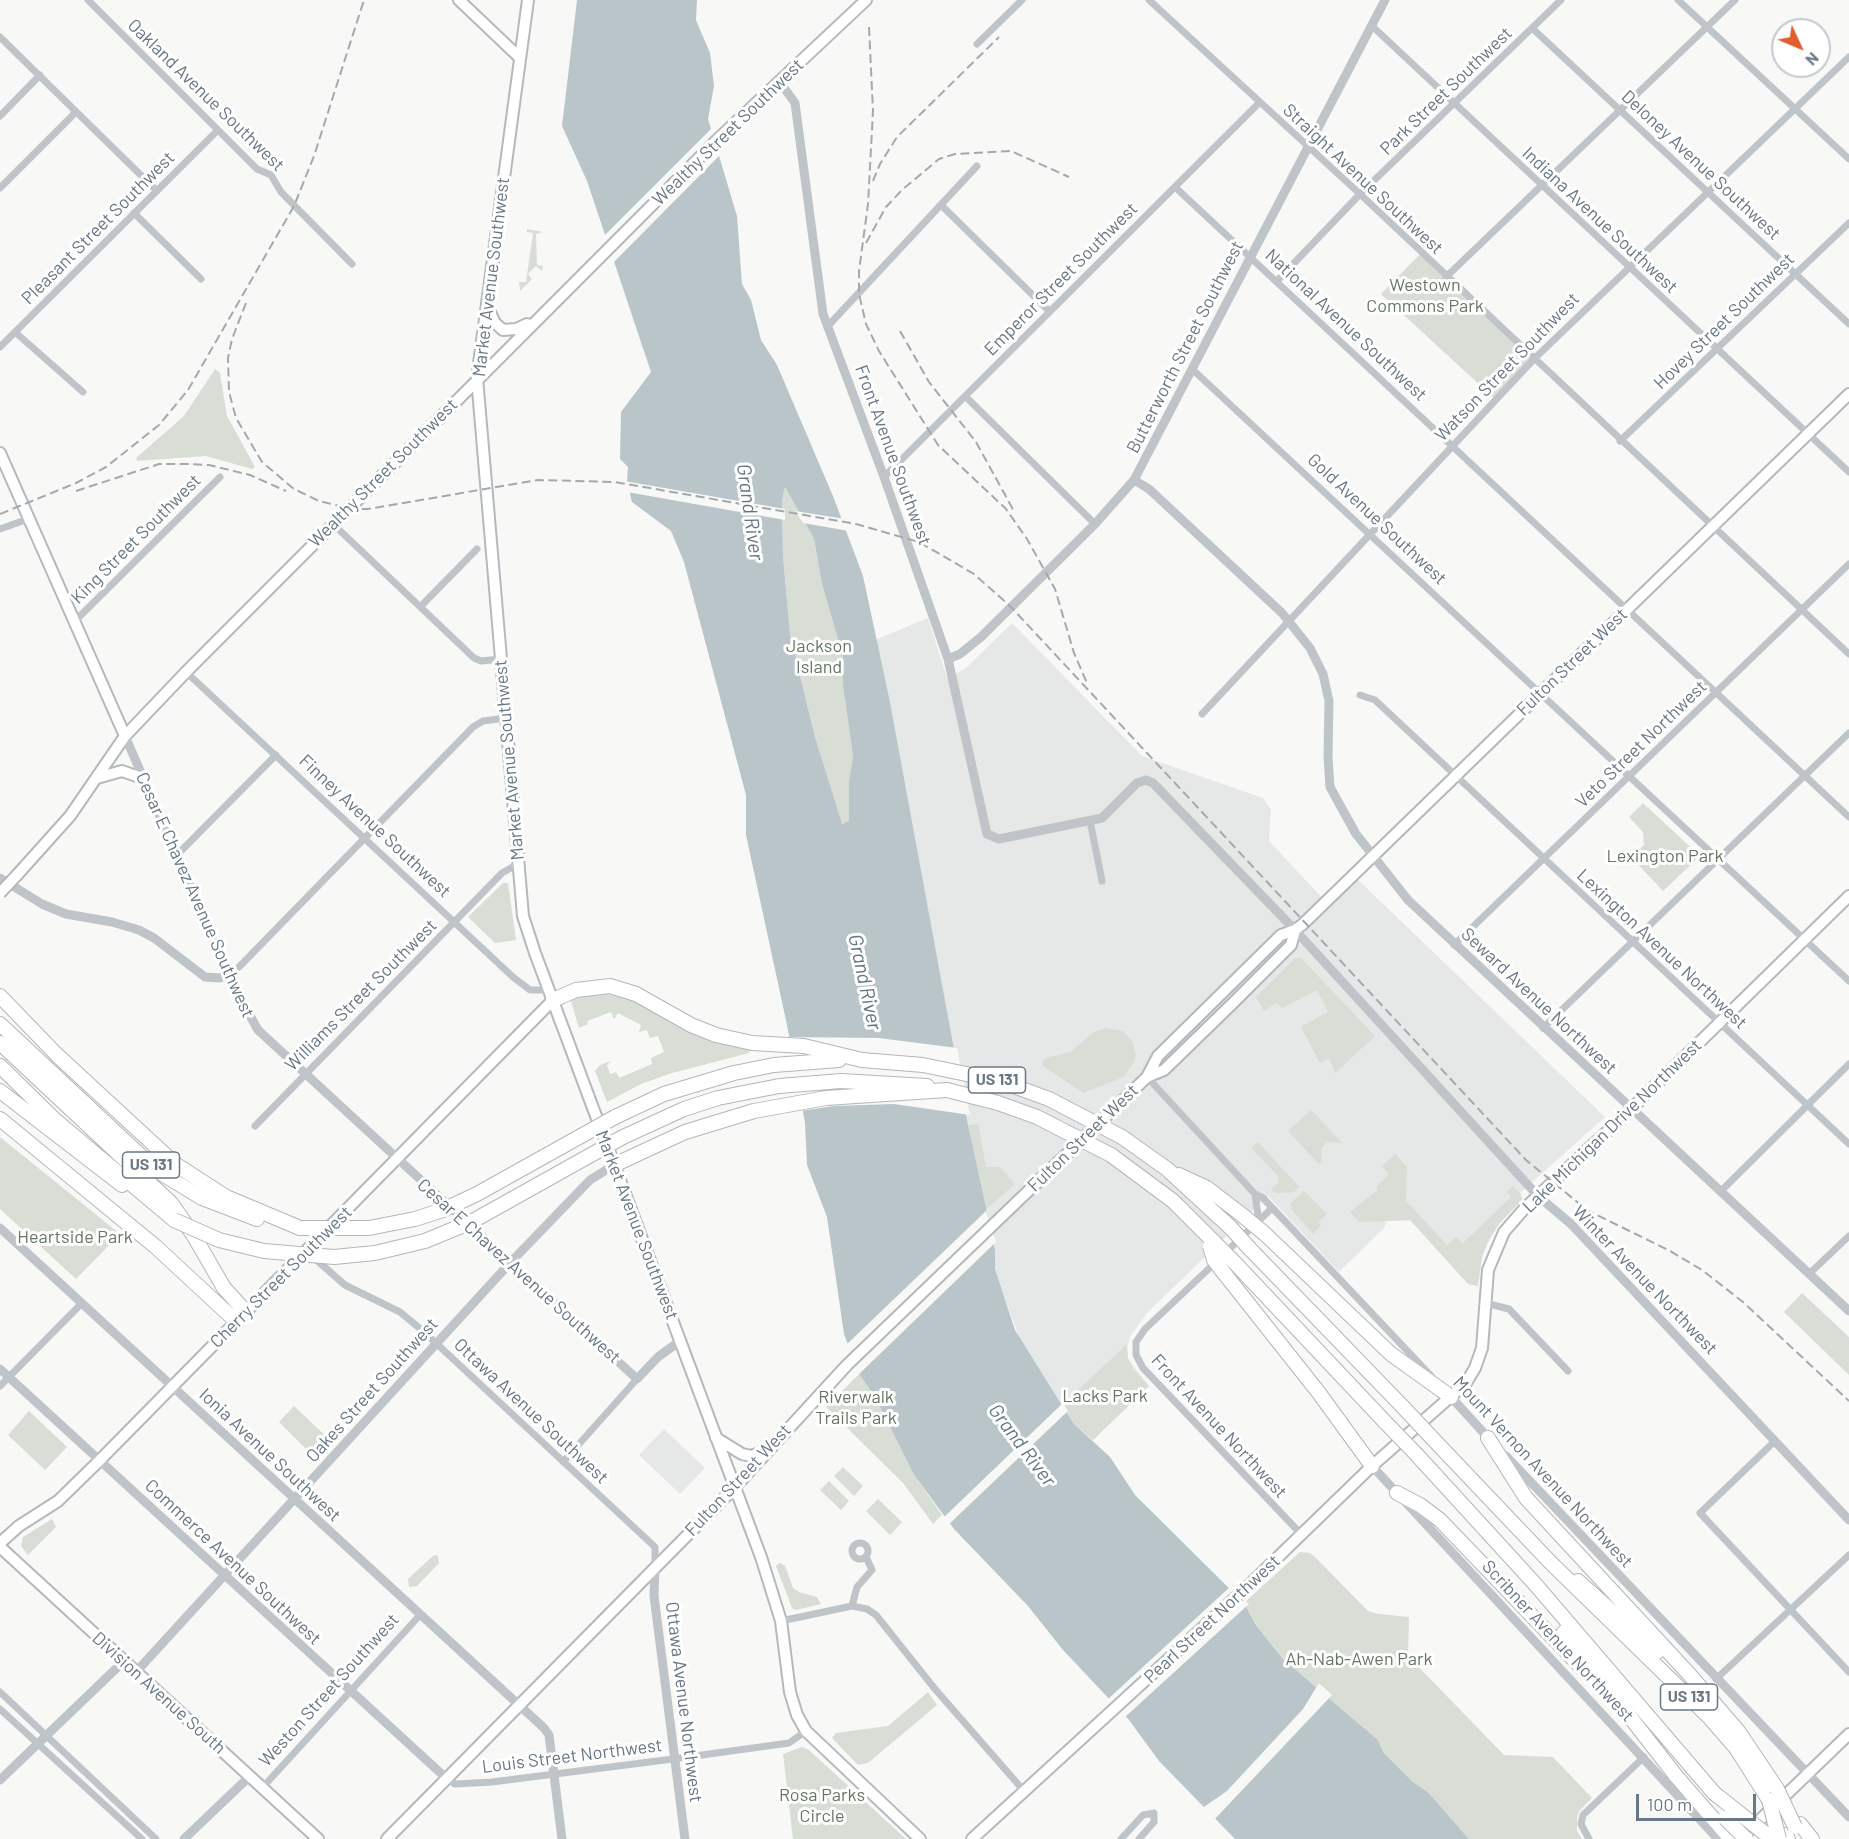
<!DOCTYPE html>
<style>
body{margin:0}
#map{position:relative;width:1849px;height:1839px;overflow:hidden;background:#f8f8f6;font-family:Barlow,sans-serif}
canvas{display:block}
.north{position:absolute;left:1771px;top:18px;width:60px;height:60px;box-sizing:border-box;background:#fff;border:2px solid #c3c9cf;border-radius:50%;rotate:134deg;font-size:16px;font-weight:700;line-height:24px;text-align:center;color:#687886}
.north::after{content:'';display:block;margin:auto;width:21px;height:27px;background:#e05d2e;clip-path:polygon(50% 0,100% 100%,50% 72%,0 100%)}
.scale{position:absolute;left:1636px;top:1794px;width:120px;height:27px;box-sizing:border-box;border:3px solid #687886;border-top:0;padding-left:8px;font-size:18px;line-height:21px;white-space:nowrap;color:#687886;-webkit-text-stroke:4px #fff;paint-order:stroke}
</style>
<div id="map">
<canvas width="1849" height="1839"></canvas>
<div class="north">N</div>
<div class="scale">100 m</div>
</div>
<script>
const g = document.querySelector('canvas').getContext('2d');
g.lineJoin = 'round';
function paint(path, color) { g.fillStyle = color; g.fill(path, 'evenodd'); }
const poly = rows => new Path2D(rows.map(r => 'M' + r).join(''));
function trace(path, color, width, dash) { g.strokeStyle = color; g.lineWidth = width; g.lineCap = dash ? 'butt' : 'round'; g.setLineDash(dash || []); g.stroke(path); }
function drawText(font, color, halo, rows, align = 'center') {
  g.font = font + ' Barlow,sans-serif'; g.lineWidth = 6; g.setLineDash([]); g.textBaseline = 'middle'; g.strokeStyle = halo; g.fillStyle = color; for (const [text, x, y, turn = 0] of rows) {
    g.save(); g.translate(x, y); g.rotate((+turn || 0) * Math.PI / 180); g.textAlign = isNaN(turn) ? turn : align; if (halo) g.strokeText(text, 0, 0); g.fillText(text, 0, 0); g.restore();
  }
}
paint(poly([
 [928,618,947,678,965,669,1012,623,1142,756,1263,798,1271,810,1269,841,1325,901,1353,875,1605,1117,1520,1193,1487,1229,1472,1279,1415,1220,1387,1221,1384,1228,1339,1272,1268,1196,1147,1313,1131,1335,1127,1348,1128,1359,1149,1386,1093,1440,1073,1423,1021,1342,998,1280,993,1258,995,1250,968,1125,890,702,875,640],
 [664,1429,705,1468,680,1494,639,1455]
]), '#e6e7e7');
paint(poly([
 [527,229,543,232,536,234,537,265,543,266,542,271,536,266,528,274,532,279,520,291,519,282,526,282,533,233,527,232],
 [1421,253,1534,359,1495,399,1381,294],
 [215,369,220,373,227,416,255,467,252,469,206,456,137,461,136,458,184,416],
 [785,487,814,539,822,584,843,657,843,686,853,756,849,781,849,822,841,824,815,737,790,634,783,556,782,501],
 [1643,803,1700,856,1663,891,1631,857,1644,845,1643,832,1629,817],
 [503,883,508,883,516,940,495,943,468,917],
 [1295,958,1301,958,1375,1036,1335,1073,1329,1058,1320,1063,1301,1027,1328,1012,1317,990,1282,1008,1277,1003,1264,1011,1256,997],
 [602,993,623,997,750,1047,749,1053,672,1073,641,1084,607,1102,595,1071,600,1065,611,1061,607,1065,610,1074,616,1072,619,1078,652,1064,651,1058,664,1052,658,1036,650,1038,647,1030,639,1032,641,1025,618,1013,614,1019,611,1012,587,1021,588,1024,579,1028,571,1001,582,995],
 [1105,1028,1123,1031,1132,1041,1136,1055,1134,1062,1124,1077,1083,1093,1043,1066,1042,1062,1046,1058,1071,1052,1091,1034],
 [1311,1110,1342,1143,1328,1142,1322,1147,1321,1163,1319,1164,1288,1131],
 [978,1124,986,1167,1000,1167,1015,1184,985,1210,968,1125],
 [0,1137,120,1234,76,1279,0,1209],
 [1258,1142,1299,1187,1294,1192,1275,1193,1271,1188,1278,1183,1278,1176,1251,1148],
 [1395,1154,1407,1167,1406,1201,1447,1245,1456,1237,1463,1243,1511,1197,1507,1192,1513,1186,1521,1194,1522,1200,1499,1224,1488,1242,1482,1257,1478,1286,1468,1284,1410,1220,1359,1222,1350,1212,1378,1190,1376,1188,1389,1174,1382,1166],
 [1304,1191,1327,1214,1318,1222,1321,1226,1313,1234,1291,1209,1291,1203],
 [1802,1293,1849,1337,1849,1375,1784,1312],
 [1125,1346,1127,1346,1128,1359,1134,1370,1149,1386,1093,1440,1073,1423,1061,1406],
 [859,1374,875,1397,914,1475,942,1515,933,1524,903,1483,826,1407],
 [294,1406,331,1441,315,1458,279,1422],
 [29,1411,67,1447,45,1470,8,1435],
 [843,1467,863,1486,854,1496,834,1476],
 [829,1481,849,1501,841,1510,820,1490],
 [878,1499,902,1522,890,1535,866,1511],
 [52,1519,56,1527,28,1555,21,1546,23,1537],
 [1300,1552,1310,1553,1316,1558,1368,1611,1378,1614,1409,1617,1408,1656,1504,1755,1553,1757,1592,1798,1580,1810,1577,1817,1577,1831,1582,1839,1469,1839,1428,1792,1413,1782,1383,1752,1378,1740,1283,1659,1257,1626,1244,1603],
 [434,1555,438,1556,439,1563,417,1586,409,1587,408,1579],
 [780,1563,785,1566,793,1588,799,1592,817,1597,821,1604,796,1610,792,1608,776,1566],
 [928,1692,937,1705,868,1763,858,1765,832,1738,836,1733,888,1726],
 [802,1747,809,1750,906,1839,793,1839,783,1754]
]), '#d8ddd5');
paint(poly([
 [577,0,697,0,696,20,710,53,714,86,708,119,737,216,742,284,751,300,761,340,777,365,833,496,863,576,890,702,968,1125,995,1250,995,1269,1015,1330,1073,1423,1110,1457,1135,1495,1244,1603,1256,1625,1283,1659,1378,1740,1383,1752,1413,1782,1428,1792,1469,1839,1235,1839,1159,1761,1129,1720,1063,1650,1028,1606,954,1529,914,1475,875,1397,859,1374,844,1334,827,1217,807,1165,805,1123,787,1025,746,835,746,795,684,562,671,531,632,502,627,481,628,467,620,459,621,412,651,372,587,181,562,126],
 [785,487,814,539,822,584,843,657,843,686,853,756,849,781,849,821,842,824,815,737,790,634,783,556,782,501]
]), '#bac5ca');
paint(poly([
 [714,126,722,153,612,264,602,238],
 [624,481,785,509,785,520,627,492],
 [795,511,845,519,849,531,803,523],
 [786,1037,879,1038,957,1048,970,1115,894,1104,834,1106,800,1111],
 [986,1211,996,1242,857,1376,845,1346],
 [1063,1403,1068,1411,947,1526,942,1519],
 [1231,1586,1249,1604,1124,1718,1107,1700],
 [1319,1683,1332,1695,1213,1821,1201,1809,1227,1791,1303,1709]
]), '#f8f8f6');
const secondary = poly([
 [459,0,519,57],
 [528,0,477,378,523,916,535,953,761,1557,781,1621,790,1692,797,1715,806,1731,920,1839],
 [488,308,495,323,503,330,516,329,527,324],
 [0,453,125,736],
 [97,778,122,771,142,778],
 [17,875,70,816,125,736,186,672,718,139,866,0],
 [716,1438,742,1454,751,1456,766,1451],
 [0,1543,19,1526,58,1501,99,1461,553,1000],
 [972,1839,1245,1589,1372,1466,1466,1383,1475,1368,1482,1348,1488,1270,1504,1232,1524,1209,1623,1117,1849,896],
 [1740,1839,1849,1734]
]);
const primary = poly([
 [1147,1077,1164,1070,1234,1002,1291,945,1295,930],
 [0,1547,318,1839],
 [387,1839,735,1487,847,1365,1147,1077,1158,1056,1281,935,1295,930,1303,924,1849,394]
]);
const motorway = poly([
 [0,996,57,1055,175,1164,226,1197,300,1228],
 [553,1000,576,990,610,986,636,994,691,1025,716,1035,752,1043,804,1046,862,1060],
 [0,1024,156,1170,202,1198,257,1219],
 [0,1043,171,1203,194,1236,224,1288,246,1312],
 [0,1066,54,1119,174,1220],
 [0,1091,122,1185],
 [615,1117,664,1094,734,1073,774,1065,839,1060],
 [0,1119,156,1247,237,1322],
 [623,1137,684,1109,718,1098,779,1086,841,1081,927,1086],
 [1122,1137,1167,1169,1230,1227],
 [1111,1155,1173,1201,1214,1242],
 [614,1165,685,1132,754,1111,826,1098,947,1090],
 [1179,1175,1207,1188,1242,1215],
 [1265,1234,1391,1354,1451,1397],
 [1250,1249,1403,1407],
 [1235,1263,1386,1423],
 [1224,1273,1319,1393,1372,1466],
 [1488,1438,1526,1498,1689,1674,1738,1731,1777,1789],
 [1433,1439,1550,1562,1709,1717,1736,1748,1769,1800],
 [1417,1455,1535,1584,1714,1793],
 [1397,1493,1420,1505,1440,1520,1582,1668],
 [1578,1581,1657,1652],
 [1564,1632,1676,1776,1731,1839],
 [1800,1824,1812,1839],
 [1786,1835,1788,1839]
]);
trace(secondary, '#b4b9be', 14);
trace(primary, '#b3b8bc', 14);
trace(motorway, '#b3b7bb', 16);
trace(poly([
 [88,0,257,169,271,175,281,192,352,264],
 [1149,0,1360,194,1849,654],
 [1678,0,1849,159],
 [1372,26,1849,472],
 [1532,28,1849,324],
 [0,37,157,191],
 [977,44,1022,0],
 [0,116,40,75],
 [1175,187,1849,817],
 [0,188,76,112],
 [941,205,1049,311],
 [134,213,201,279],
 [1446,277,1735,0],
 [1277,281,1360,194,1561,0],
 [827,327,977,166],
 [15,332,83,392],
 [0,347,218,130],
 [1192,369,1849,981],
 [966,397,1095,524],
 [1620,441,1849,223],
 [884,477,1260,102],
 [333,524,474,658,481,661,501,659],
 [0,529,28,519],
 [421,606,477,549],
 [73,623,220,477],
 [186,672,513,977,530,990,549,990],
 [1360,695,1375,700,1849,1144],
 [1202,714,1534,359,1849,57],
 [1090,821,1102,881],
 [177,855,276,755],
 [1454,945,1849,564],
 [229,974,239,967,473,727,483,721,506,718],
 [1543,1028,1849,733],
 [1147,1077,1255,1194,1263,1198,1432,1377],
 [255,1126,502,873,518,864],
 [1720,1192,1849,1064],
 [1255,1194,1258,1215,1255,1223],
 [1225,1253,1272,1208],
 [313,1257,345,1285,400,1312,423,1331,655,1547,655,1568],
 [1217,1261,1145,1329,1136,1342,1136,1355,1143,1368,1301,1534],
 [1809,1274,1849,1236],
 [1485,1303,1509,1309,1568,1371],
 [0,1386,82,1303],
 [1775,1441,1700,1513,1849,1672],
 [563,1462,637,1379],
 '852 1551a8 8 0 1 1 16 0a8 8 0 1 1-16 0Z',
 [852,1606,857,1587,872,1570,866,1557],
 [781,1621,852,1606,867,1609,876,1615,935,1689,1024,1791],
 [1716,1679,1849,1555],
 [0,1692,156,1839],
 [0,1709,142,1839],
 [446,1778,455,1784,492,1782,673,1759,789,1743,806,1731],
 [263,1787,420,1615],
 [1121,1839,1143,1815,1154,1813,1154,1822,1139,1839],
 [1589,1839,1581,1824,1583,1815,1644,1757]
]), '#bfc4c8', 7);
trace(poly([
 [780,82,795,103,823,314,884,477,948,659,987,834,999,839,1102,818,1137,783,1146,780,1153,783,1295,930,1538,1196,1571,1224,1849,1520],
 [1134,480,1149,489,1282,613,1310,648,1323,674,1329,701,1328,757,1330,787,1356,834,1408,900,1849,1311],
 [948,659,960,654,981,637,1095,524,1134,480,1385,0],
 [125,736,233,985,258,1030,637,1379,658,1357,680,1341],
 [0,878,42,904,66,914,112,922,139,930,154,938,205,977,220,978,229,974],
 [0,1228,544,1728,549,1735,562,1839],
 [0,1369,446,1778],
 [1451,1397,1492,1442],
 [1506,1456,1849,1817],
 [1372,1466,1718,1839],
 [655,1568,654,1596,685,1839],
 [136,1672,510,1263,590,1180,614,1165],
 [0,1780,124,1661],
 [184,1839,250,1776]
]), '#bfc4c8', 9);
trace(secondary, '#fff', 10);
trace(primary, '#fff', 10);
trace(motorway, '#fff', 14);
trace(poly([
 [869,27,873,111,868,204,859,271,859,294,866,324,879,351,938,445,1006,509,1027,539,1055,589,1074,653,1087,683],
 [873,181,880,164,897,137,999,37],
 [866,243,886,207,902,190,939,159,955,154,1011,151,1069,177],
 [246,303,232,339,228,358,229,392,236,418,262,462,294,489,319,501,352,509,368,509,538,480,615,482,856,524,919,542,974,574,1011,607,1526,1160,1587,1210,1670,1251,1702,1270,1743,1302,1849,1401],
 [900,331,929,382,976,442,1015,513],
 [76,491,159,464,188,464,209,465,250,475,286,491],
 [0,514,76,483,106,467,159,425,188,390,294,206,314,156,364,0]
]), '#a3a9af', 2, [9, 4.5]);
const secondaryBridge = poly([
 [0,893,17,875]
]);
const motorwayBridge = poly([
 [862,1060,923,1065,1000,1081,1049,1099,1122,1137],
 [947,1090,998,1103,1037,1117,1111,1155],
 [1242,1215,1265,1234],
 [174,1220,219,1240,264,1251,334,1257,375,1253,425,1241,471,1222,623,1137],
 [1230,1227,1250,1249],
 [300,1228,369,1228,415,1219,443,1210,477,1194,615,1117],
 [1214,1242,1235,1263],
 [1210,1246,1214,1260,1224,1273],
 [1403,1407,1433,1439],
 [1386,1423,1417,1455],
 [1777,1789,1795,1827],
 [1714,1793,1772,1839],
 [1769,1800,1779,1839],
 [1725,1818,1746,1839]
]);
trace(secondaryBridge, '#b4b9be', 14, []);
trace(motorwayBridge, '#b3b7bb', 16, []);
trace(secondaryBridge, '#fff', 10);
trace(motorwayBridge, '#fff', 14);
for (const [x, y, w] of [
 [997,1080,57],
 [151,1165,57],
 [1689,1697,57]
]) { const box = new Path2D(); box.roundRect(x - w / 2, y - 13, w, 26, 4.5); g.fillStyle = '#fff'; g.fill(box); trace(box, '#687886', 1.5); }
drawText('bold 16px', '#687886', null, [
 ["US 131",997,1080],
 ["US 131",151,1165],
 ["US 131",1689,1697]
]);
drawText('18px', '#687886', '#fff', [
 ["Park Street Southwest",1446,91,-44],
 ["Oakland Avenue Southwest",206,95,44],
 ["Wealthy Street Southwest",728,132,-44],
 ["Deloney Avenue Southwest",1701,165,43],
 ["Straight Avenue Southwest",1363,179,43],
 ["Indiana Avenue Southwest",1600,220,43],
 ["Pleasant Street Southwest",98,228,-45],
 ["Market Avenue Southwest",491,277,-83],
 ["Emperor Street Southwest",1061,279,-45],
 ["Hovey Street Southwest",1724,321,-44],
 ["National Avenue Southwest",1346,325,43],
 ["Butterworth Street Southwest",1185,347,-63],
 ["Watson Street Southwest",1507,367,-46],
 ["Front Avenue Southwest",893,455,70],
 ["Wealthy Street Southwest",383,473,-45],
 ["Gold Avenue Southwest",1377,519,43],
 ["King Street Southwest",136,539,-45],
 ["Fulton Street West",1572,662,-44],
 ["Veto Street Northwest",1641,744,-44],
 ["Market Avenue Southwest",509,760,-95],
 ["Finney Avenue Southwest",375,826,43],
 ["Cesar E Chavez Avenue Southwest",195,895,66],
 ["Lexington Avenue Northwest",1662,949,43],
 ["Williams Street Southwest",361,995,-45],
 ["Seward Avenue Northwest",1539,1001,43],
 ["Lake Michigan Drive Northwest",1612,1126,-44],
 ["Fulton Street West",1083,1138,-44],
 ["Market Avenue Southwest",637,1225,69],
 ["Cesar E Chavez Avenue Southwest",519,1271,42],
 ["Cherry Street Southwest",281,1277,-45],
 ["Winter Avenue Northwest",1645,1280,46],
 ["Oakes Street Southwest",372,1390,-48],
 ["Ottawa Avenue Southwest",531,1411,43],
 ["Front Avenue Northwest",1219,1426,47],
 ["Ionia Avenue Southwest",270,1455,43],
 ["Mount Vernon Avenue Northwest",1543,1472,47],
 ["Fulton Street West",738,1480,-47],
 ["Commerce Avenue Southwest",233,1562,43],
 ["Pearl Street Northwest",1212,1619,-43],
 ["Scribner Avenue Northwest",1558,1641,47],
 ["Weston Street Southwest",329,1690,-48],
 ["Division Avenue South",159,1693,42],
 ["Ottawa Avenue Northwest",684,1702,83],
 ["Louis Street Northwest",572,1756,-7]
]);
drawText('18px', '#667863', '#fff', [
 ["Westown",1425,285],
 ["Commons Park",1425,306],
 ["Jackson",819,646],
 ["Island",819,667],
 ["Lexington Park",1665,856],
 ["Heartside Park",75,1237],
 ["Lacks Park",1105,1396],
 ["Riverwalk",856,1397],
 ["Trails Park",856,1418],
 ["Ah-Nab-Awen Park",1359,1659],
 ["Rosa Parks",822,1795],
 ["Circle",822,1816]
]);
drawText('italic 20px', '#637882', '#fff', [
 ["Grand River",750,512,82],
 ["Grand River",865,982,78],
 ["Grand River",1022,1445,53]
]);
</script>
